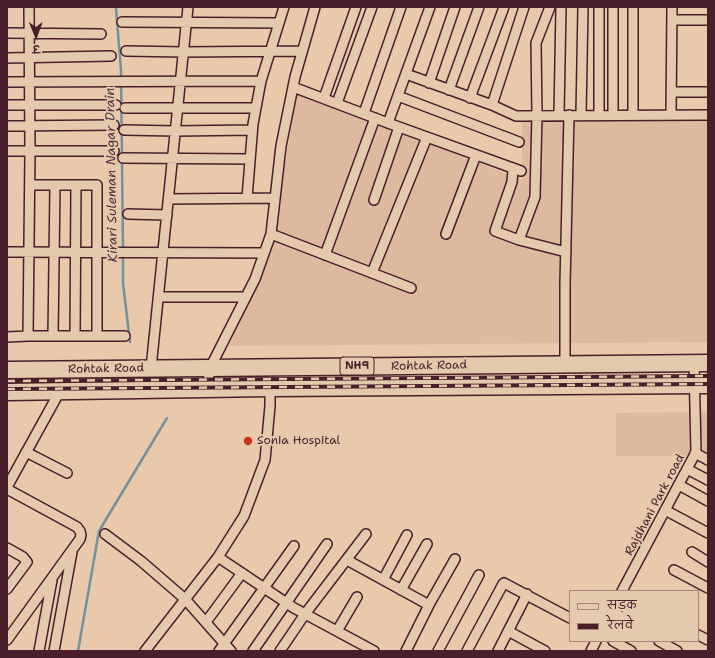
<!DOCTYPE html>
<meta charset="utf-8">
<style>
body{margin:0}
#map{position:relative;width:715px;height:658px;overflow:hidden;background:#eac8aa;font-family:"Shantell Sans","Playpen Sans Deva",sans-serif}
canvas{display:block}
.frame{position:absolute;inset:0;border:8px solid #4a1f2b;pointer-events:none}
.legend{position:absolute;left:569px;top:590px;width:130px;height:52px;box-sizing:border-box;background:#e5c9ac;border:1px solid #a78578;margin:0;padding:5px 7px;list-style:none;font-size:12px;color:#4a1f2b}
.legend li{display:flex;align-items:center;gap:8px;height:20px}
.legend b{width:20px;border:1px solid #a78578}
.north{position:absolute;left:16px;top:16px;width:40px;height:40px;-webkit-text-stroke:3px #e5c9ac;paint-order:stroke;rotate:179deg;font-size:11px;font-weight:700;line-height:16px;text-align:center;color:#4a1f2b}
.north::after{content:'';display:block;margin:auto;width:14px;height:18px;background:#4a1f2b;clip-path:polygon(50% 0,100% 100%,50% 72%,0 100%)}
</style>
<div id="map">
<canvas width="715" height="658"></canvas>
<div class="frame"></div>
<ul class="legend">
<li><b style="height:5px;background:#e5c9ac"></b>सड़क</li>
<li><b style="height:5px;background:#4a1f2b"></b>रेलवे</li>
</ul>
<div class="north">उ</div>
</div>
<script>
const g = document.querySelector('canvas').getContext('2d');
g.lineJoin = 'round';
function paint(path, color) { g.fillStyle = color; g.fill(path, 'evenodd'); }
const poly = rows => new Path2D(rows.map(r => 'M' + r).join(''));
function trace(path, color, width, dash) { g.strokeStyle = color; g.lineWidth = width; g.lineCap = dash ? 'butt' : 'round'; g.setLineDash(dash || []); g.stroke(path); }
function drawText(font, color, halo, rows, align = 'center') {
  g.font = font + ' "Shantell Sans",sans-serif'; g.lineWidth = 4; g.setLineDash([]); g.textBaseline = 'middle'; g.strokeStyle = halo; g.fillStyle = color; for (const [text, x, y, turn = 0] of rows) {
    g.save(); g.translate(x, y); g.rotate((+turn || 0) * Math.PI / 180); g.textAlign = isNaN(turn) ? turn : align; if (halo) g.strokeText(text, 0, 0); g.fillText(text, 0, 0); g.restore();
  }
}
paint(poly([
 [297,92,522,180,522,122,708,118,708,342,229,346,273,246,288,145],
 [708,412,708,456,616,456,616,413]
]), '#dfb99e');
trace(poly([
 [115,7,116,8,121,70,123,250],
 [123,255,123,283,130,342],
 [78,651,99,531,167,418]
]), '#73929e', 2.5);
const street = poly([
 [599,7,599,115],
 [613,7,613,115],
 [672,20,708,20],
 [122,22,279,23],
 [7,33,101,34],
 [126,51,184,52,302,51],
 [7,58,111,56],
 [406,74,492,105,516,116,708,115],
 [7,82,261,81],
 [429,83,455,7],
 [293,87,388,123,521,171],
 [449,90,479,7],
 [671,92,708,92],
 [398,96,519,142],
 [324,98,356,7],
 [470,98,504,7],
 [337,103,372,7],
 [7,105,116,105],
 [492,105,524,7],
 [125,108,256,108],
 [364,113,401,7],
 [559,115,561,7],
 [581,115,583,7],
 [633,115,633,7],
 [671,115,672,7],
 [388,123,430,7],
 [7,126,114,125],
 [124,130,176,131,252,130],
 [7,151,114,151],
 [123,158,250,159],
 [513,170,512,182,495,231,519,240,566,252],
 [30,185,97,185,97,336],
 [247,198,253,124,261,81,284,7],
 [169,199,275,198],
 [374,200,399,127],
 [128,214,167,215],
 [271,234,411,288],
 [446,234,476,155],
 [519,240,535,197,537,115,536,43,550,7],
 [7,252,264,253],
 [325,255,375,118],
 [372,273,427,137],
 [159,297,246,297],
 [28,336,125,336],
 [53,336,55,185],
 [75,336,76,185],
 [7,337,28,336,30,151,29,7],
 [565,364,565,284,569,115],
 [151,368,188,7],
 [207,389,210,368,255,279,271,234,281,146,295,77,315,7],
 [26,452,67,473],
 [695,453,708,460],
 [687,469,708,480],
 [679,485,708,501],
 [7,487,60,391],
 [7,489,77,527,80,531,81,535,80,539,7,640],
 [665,510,708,533],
 [105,534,141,561,185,599,231,651],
 [7,548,23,557,27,562,7,589],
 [692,552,708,562],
 [218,557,294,608,374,651],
 [347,560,429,605],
 [674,570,708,588],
 [383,580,407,535],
 [401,590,427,544],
 [622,591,696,452,694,363],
 [206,622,242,573],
 [337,631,357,597],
 [508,631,545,651],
 [698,635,708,640],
 [613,641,631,651],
 [659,641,677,651],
 [39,651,52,580],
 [54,651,72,552],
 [145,651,218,557,244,516,265,460,270,406,270,388],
 [219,651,294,546],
 [253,651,327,544],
 [280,651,305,614,366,534],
 [406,651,430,603,455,559],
 [438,651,479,575],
 [467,651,503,584,504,583,570,618],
 [498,651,527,594],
 [591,651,596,641]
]);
const highway = poly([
 [7,370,708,363],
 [7,392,270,388,708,385]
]);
trace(street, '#4a1f2b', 12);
trace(highway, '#4a1f2b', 19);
trace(street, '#e5c9ac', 9);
trace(highway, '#e5c9ac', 16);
const rail = poly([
 [7,381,708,376],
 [7,389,708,384]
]);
trace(rail, '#4a1f2b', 4);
trace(rail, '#e5c9ac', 2.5, [8]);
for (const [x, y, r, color] of [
 [248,441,5,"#c8321e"]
]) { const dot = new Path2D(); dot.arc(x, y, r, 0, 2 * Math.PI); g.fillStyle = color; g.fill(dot); trace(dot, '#e5c9ac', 1.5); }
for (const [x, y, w] of [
 [357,366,34]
]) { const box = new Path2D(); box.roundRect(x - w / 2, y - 9, w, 18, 3); g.fillStyle = '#e5c9ac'; g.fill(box); trace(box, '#4a1f2b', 1); }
drawText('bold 11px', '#4a1f2b', null, [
 ["NH9",357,366]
]);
drawText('12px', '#4a1f2b', '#e5c9ac', [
 ["Rohtak Road",429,366,-1],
 ["Rohtak Road",106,369,-1],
 ["Rajdhani Park road",655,505,-62]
]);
drawText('12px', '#4a1f2b', '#e5c9ac', [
 ["Sonia Hospital",257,441]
], 'left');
drawText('italic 13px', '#51323e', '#e5c9ac', [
 ["Kirari Suleman Nagar Drain",112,175,-91]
]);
</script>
